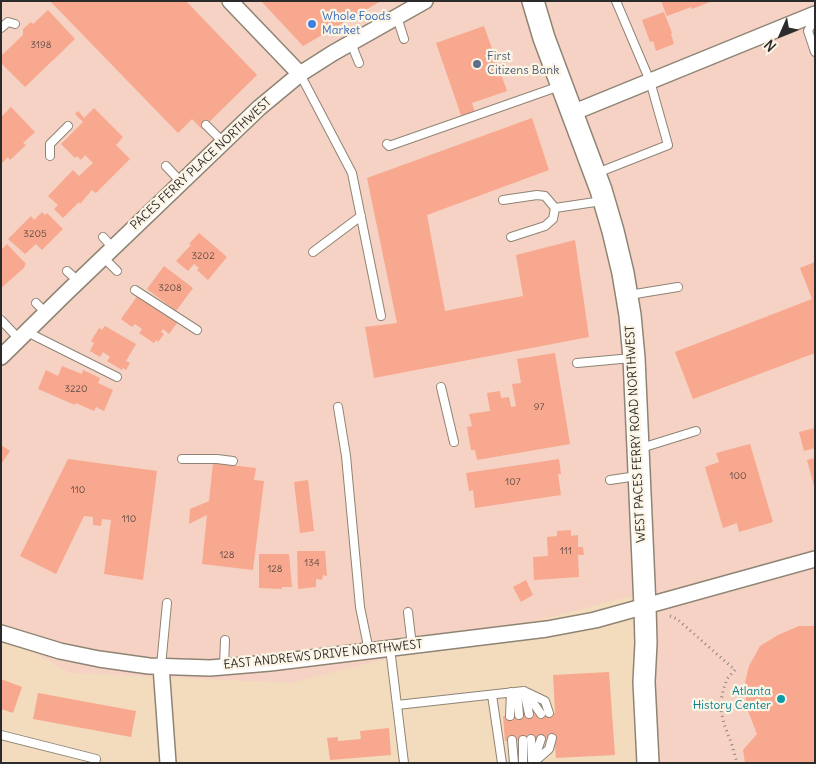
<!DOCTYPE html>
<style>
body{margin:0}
#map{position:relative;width:816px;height:764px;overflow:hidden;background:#f3dcbd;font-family:Delius,sans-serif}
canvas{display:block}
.frame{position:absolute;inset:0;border:2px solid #2b2b2b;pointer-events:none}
.north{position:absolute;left:756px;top:10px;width:50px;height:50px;-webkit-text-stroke:4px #fcf5e5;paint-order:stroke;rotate:226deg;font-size:14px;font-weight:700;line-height:20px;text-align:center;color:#2b2b2b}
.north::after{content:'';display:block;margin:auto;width:18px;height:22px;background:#2b2b2b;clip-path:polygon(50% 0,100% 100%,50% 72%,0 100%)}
</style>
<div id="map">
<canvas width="816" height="764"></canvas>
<div class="frame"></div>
<div class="north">N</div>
</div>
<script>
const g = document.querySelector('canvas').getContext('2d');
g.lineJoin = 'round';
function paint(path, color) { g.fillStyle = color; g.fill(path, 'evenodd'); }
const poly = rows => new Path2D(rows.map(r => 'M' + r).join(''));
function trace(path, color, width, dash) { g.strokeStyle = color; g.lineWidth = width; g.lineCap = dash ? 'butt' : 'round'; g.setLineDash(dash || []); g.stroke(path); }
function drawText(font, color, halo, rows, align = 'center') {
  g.font = font + ' Delius,sans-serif'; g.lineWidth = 4.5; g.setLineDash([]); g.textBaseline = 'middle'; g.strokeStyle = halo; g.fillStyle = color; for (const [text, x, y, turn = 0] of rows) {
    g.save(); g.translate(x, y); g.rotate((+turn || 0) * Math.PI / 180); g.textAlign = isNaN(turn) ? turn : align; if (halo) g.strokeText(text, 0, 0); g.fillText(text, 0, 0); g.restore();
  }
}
paint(poly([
 [1,1,815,1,815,763,651,763,640,594,291,683,70,673,1,633]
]), '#f5d2c3');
paint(poly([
 [50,1,186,1,257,75,202,129,192,119,178,133],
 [261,1,381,1,303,46],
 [661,1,712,1,692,9,691,7,667,16],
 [48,10,75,39,25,87,1,63,1,56,23,35,23,29,31,22,33,24],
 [664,12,672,33,671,34,674,44,656,51,653,41,650,42,642,20],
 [484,26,507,91,472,103,475,113,462,118,436,43],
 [11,107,35,132,23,143,26,145,10,160,8,157,1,164,1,117],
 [94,108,123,137,116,145,130,159,96,193,92,190,80,204,79,202,63,218,54,209,58,205,48,196,73,170,79,176,93,163,85,155,81,160,77,156,75,158,61,144,83,122,75,114,78,111,84,118],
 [532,118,549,170,427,215,445,311,523,296,516,255,575,240,589,337,374,378,365,327,397,323,367,178],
 [42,212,45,215,47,213,63,229,42,250,36,244,25,254,8,239,31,216,34,220],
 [199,233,227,257,208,280,197,270,199,268,194,264,188,271,176,261,191,245,189,244],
 [7,244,26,264,24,266,25,267,1,288,1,250],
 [815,262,815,353,693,399,675,352,812,299,800,268],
 [164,266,193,288,176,311,147,289],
 [138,295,177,323,169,334,163,329,161,332,164,334,158,342,156,340,154,343,139,333,142,329,135,324,132,327,121,319],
 [105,326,136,344,126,361,130,363,126,370,123,368,122,370,107,361,110,357,103,352,100,357,90,351,94,343,91,341,99,328,102,330],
 [555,353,570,444,477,460,475,450,471,450,467,427,472,426,469,414,490,411,487,393,500,391,501,398,509,397,511,407,516,406,512,384,521,383,517,359],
 [62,366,82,374,83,370,100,378,98,383,113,390,104,411,96,407,94,411,76,403,75,405,38,389,46,370,58,376],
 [815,428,815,448,804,451,799,432],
 [750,444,773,522,739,532,737,523,723,528,705,467,719,462,716,453],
 [1,445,10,451,1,464],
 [815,458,815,486,814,486,807,460],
 [68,459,157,471,143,580,104,574,111,520,102,519,101,526,93,525,93,517,84,516,56,574,20,556],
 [559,459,561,474,558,474,561,495,475,508,473,490,469,491,466,473],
 [213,463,256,468,254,480,264,481,253,570,202,564,207,515,189,524,190,509,209,501],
 [308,480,314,531,300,533,294,482],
 [571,530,571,536,578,535,578,547,583,547,584,555,578,555,579,577,534,580,533,557,548,556,547,537,557,536,557,531],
 [297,551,325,551,327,576,323,575,322,580,316,579,316,587,298,589],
 [259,554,289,554,292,587,282,587,282,589,259,588],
 [526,580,533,595,521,602,513,587],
 [799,626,815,626,815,763,745,763,743,750,757,734,748,711,744,687,749,666,760,646,778,635],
 [609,672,615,755,556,758,554,738,505,741,503,716,555,713,553,675],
 [1,679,22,687,13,713,1,709],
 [38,693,136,711,131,737,33,719],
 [389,728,391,755,330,760,327,738,338,737,338,741,361,739,360,731]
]), '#f8a88e');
const lane = poly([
 [397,17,404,39],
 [815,17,808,31,815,52],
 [1,28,8,22,15,24],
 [351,43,359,63],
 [300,74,352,173,381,316],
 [206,125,223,142],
 [387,144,389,146,560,86],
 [50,156,50,144,68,126],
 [166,166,181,182],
 [597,173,668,145,650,81,616,1],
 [503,200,537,195,545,196,555,208,602,201],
 [103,237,113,248],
 [511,237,545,226,553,219,555,208],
 [313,252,361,216],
 [103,257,117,271],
 [67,271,78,281],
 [135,290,197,330],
 [629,295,678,287],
 [36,303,46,313],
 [1,320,19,339],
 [27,332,117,377],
 [577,363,632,358],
 [441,387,454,442],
 [338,407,346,456,360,607,369,651],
 [638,449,696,431],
 [182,459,217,459,233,461],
 [610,480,637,476],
 [408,612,412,646],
 [390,648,404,763],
 [161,666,167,603],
 [224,667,225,640],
 [524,691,545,701,549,713],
 [517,692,519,715],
 [527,694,541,714],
 [492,695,502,763],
 [397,705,524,691,529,714],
 [510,716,511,692],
 [1,735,96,759,95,763],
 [531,739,532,760],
 [512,740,514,763],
 [523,740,523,763],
 [533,763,549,749,552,738],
 [533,763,541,739]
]);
const street = poly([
 [230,1,300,74],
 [572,113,815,14],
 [1,357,65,294,259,108,300,74,333,53,425,1],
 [1,633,60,651,99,659,149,666,210,668,270,663,547,629,595,620,815,559],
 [161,666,168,763]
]);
const secondary = poly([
 [533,1,544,38,601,190,613,231,623,273,630,315,634,358,645,607,646,643,644,682,648,763]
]);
trace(lane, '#8f8474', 10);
trace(street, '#8f8474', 18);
trace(secondary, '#8f8474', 24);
trace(poly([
 [670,616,677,619,735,670,727,679,723,691,720,706,724,724,732,745,737,763]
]), '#8f8474', 3, [1, 4]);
trace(lane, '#fff', 8);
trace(street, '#fff', 15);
trace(secondary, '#fff', 21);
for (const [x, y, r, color] of [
 [312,24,5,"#3f7fe0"],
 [477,64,5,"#5c6f8a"],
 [781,699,5,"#0f9aa8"]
]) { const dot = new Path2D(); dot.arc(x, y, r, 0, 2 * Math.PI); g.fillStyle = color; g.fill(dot); trace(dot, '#fcf5e5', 2); }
drawText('10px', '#5e4a44', null, [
 ["3198",41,45],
 ["3205",35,234],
 ["3202",203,256],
 ["3208",170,288],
 ["3220",76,389],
 ["97",539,407],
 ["100",738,476],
 ["107",513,482],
 ["110",78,490],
 ["110",129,519],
 ["111",566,551],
 ["128",227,555],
 ["134",312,563],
 ["128",275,569]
]);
drawText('12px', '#366cbe', '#fcf5e5', [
 ["Whole Foods",322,17],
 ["Market",322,31]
], 'left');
drawText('12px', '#4e5e75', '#fcf5e5', [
 ["First",487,57],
 ["Citizens Bank",487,71]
], 'left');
drawText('12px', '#2b2b2b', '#fcf5e5', [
 ["PACES FERRY PLACE NORTHWEST",201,164,-43],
 ["WEST PACES FERRY ROAD NORTHWEST",636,434,-93],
 ["EAST ANDREWS DRIVE NORTHWEST",323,655,-6]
]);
drawText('12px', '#0d838f', '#fcf5e5', [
 ["Atlanta",771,692],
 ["History Center",771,706]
], 'right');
</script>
